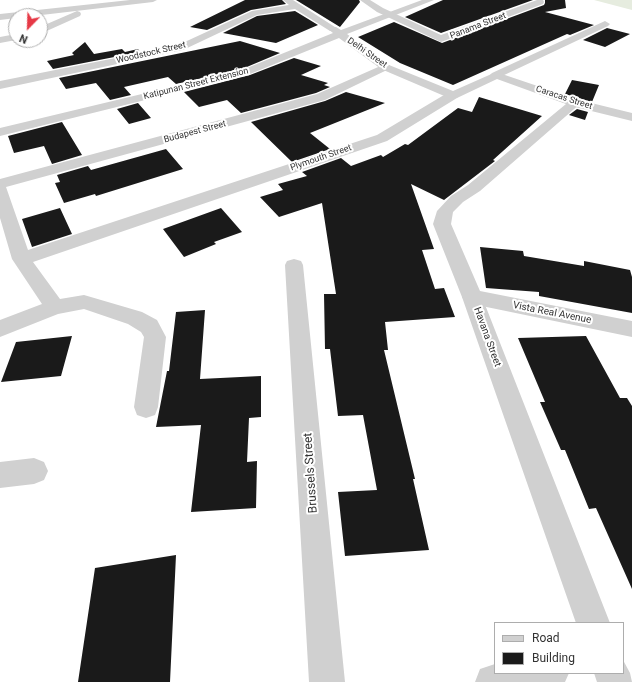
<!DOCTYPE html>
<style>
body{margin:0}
#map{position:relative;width:632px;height:682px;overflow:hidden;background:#fff;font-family:Roboto,sans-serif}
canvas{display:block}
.legend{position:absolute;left:494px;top:622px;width:130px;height:52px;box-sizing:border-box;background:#fff;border:1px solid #adadad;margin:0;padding:5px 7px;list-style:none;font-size:12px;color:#333}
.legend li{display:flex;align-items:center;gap:8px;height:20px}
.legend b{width:20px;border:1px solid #adadad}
.north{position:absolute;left:8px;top:8px;width:40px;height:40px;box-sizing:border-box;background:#fff;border:1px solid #adadad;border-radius:50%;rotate:203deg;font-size:11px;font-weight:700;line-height:16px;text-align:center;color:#333}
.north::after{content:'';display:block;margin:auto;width:14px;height:18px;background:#e63946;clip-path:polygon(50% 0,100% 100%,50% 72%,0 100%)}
</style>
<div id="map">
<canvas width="632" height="682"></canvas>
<ul class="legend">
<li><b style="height:5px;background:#d0d0d0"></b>Road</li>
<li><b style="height:11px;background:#1a1a1a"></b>Building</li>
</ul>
<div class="north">N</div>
</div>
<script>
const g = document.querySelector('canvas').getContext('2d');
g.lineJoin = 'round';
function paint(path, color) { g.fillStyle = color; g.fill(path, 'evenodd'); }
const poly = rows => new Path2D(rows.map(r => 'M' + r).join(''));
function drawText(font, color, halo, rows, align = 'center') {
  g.font = font + ' Roboto,sans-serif'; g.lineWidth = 4; g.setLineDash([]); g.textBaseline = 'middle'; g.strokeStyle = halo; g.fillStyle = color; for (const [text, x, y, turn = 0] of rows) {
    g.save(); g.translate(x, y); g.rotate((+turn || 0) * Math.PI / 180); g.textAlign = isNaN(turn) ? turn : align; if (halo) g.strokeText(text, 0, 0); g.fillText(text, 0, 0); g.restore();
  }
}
paint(poly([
 [594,0,632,0,632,10]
]), '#e6ecdf');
paint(poly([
 [245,0,282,0,286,4,251,10,207,30,190,27],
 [296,0,359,0,360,2,340,27],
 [443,0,533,0,441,33,405,17],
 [545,0,565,0,566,8,545,12,594,25,570,35,567,34,453,85,400,63,358,37,394,22,442,43,544,5,545,3],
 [295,11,318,25,276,43,223,33,257,16],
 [607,28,630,34,605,47,583,40],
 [240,41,280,53,242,69,176,84,168,77,124,87,131,95,110,100,96,83,66,89,59,78],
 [85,42,94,54,122,49,125,52,138,49,140,52,53,69,47,61,74,55,72,53],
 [294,58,321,66,301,75,328,83,324,85,330,87,316,93,241,113,227,100,199,107,184,92,250,75],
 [572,80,599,85,592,102,565,94],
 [346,92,385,103,310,133,330,149,292,162,251,122,325,101],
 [479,97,542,116,493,160,495,161,444,200,411,184,434,249,422,250,435,289,444,288,455,317,385,322,388,350,384,350,415,479,413,479,429,550,345,556,338,492,377,490,363,415,338,416,330,349,325,349,324,294,336,294,322,203,279,217,260,197,283,190,278,184,307,176,302,172,341,158,351,166,381,155,383,157,405,144,408,145,458,108,472,112],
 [138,103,151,118,129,124,117,109],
 [577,109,588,112,585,120,569,115],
 [62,122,82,155,52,164,44,146,14,153,8,136],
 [166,149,183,169,96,196,95,194,64,203,55,183,60,182,57,175,88,166,91,170],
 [60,208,72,234,32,247,22,219],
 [221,208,242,232,214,242,216,244,184,257,163,229],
 [480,247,523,251,524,256,584,266,584,261,630,270,632,277,632,313,539,296,539,292,486,288],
 [205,310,200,379,261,376,261,417,249,418,247,462,257,461,256,508,191,512,201,425,156,427,167,371,169,371,176,312],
 [72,336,61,376,1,382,16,342],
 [586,336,620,398,627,398,632,406,632,589,596,508,589,509,565,450,561,450,540,402,545,402,518,338],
 [176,555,170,682,78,682,95,568]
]), '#1a1a1a');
paint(poly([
 [130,0,157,0,153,2,33,16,16,16,16,18,0,20,0,14,130,0],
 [283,0,293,0,338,29,336,31,330,31,295,9,257,15,183,50,0,89,0,81,176,46,252,11,289,5,283,0],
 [360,0,370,0,383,8,441,35,537,0,543,0,544,2,543,4,441,42,377,12,360,0],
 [77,11,80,12,81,14,80,16,40,34,40,27,77,11],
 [605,21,610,24,608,26,500,77,496,78,492,77,490,75,492,73,605,21],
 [16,34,16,40,0,43,0,37,16,34],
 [385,64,389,65,391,67,389,69,325,100,6,187,28,250,377,135,449,92,457,92,459,95,457,98,387,141,33,262,60,299,84,295,142,312,157,320,166,337,158,407,155,415,146,418,137,415,134,407,144,337,141,332,128,324,84,309,58,314,0,337,0,320,42,304,12,259,0,218,0,179,317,94,385,64],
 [575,99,632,113,632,121,571,106,569,103,571,100,575,99],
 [294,259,301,261,303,265,345,682,309,682,285,265,287,261,294,259],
 [472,290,479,292,482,297,610,623,576,623,462,297,465,292,472,290],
 [34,458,44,462,48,471,44,480,34,484,0,488,0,462,34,458],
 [623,660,630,673,632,682,597,682,594,673,623,673,623,660],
 [495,664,495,673,569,673,565,682,475,682,480,669,495,664]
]), '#d0d0d0');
paint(poly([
 [422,0,434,0,347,34,389,65,453,91,496,72,579,100,581,103,480,191,463,202,453,212,451,224,480,291,632,321,632,337,472,304,465,302,462,297,433,224,437,211,451,196,468,185,566,104,497,79,457,98,449,98,381,69,339,38,250,74,0,136,0,128,242,70,333,33,328,29,330,27,336,27,341,30,422,0]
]), '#d0d0d0');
drawText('9px', '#333', '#fff', [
 ["Panama Street",478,26,-21],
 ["Woodstock Street",151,53,-13],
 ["Delhi Street",367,53,35],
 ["Katipunan Street Extension",196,84,-14],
 ["Caracas Street",564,98,18],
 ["Budapest Street",195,132,-15],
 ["Plymouth Street",321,158,-19]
]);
drawText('10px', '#333', '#fff', [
 ["Vista Real Avenue",552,313,11],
 ["Havana Street",487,337,70]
]);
drawText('12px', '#333', '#fff', [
 ["Brussels Street",311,473,-94]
]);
</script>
